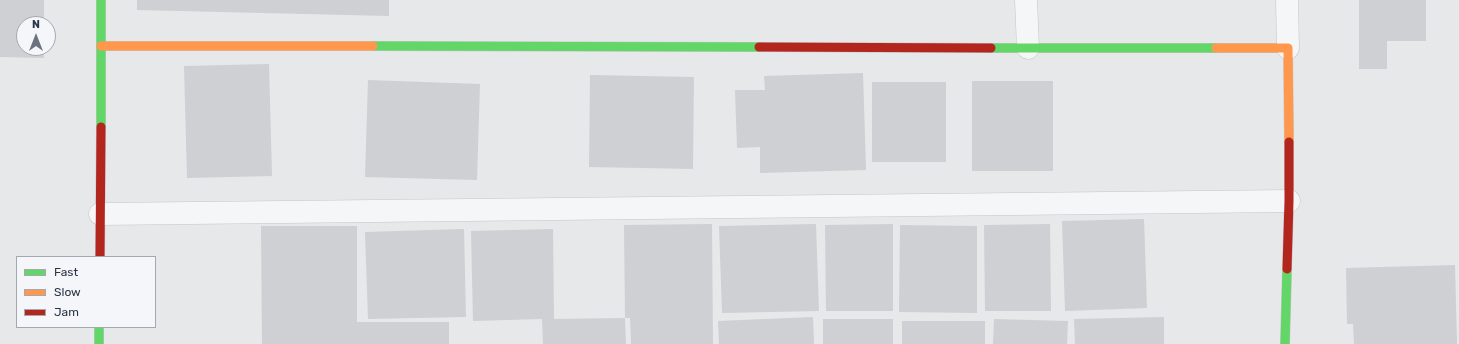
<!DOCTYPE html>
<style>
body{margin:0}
#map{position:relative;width:1459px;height:344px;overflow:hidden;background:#e6e8ea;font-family:Rubik,sans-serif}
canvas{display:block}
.legend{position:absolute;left:16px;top:256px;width:140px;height:72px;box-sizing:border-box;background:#f4f6f9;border:1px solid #a4a8b1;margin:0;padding:5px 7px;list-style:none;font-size:12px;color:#2b3445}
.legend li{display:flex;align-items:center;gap:8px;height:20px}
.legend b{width:20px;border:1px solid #a4a8b1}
.north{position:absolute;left:16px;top:16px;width:40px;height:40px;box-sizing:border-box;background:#f4f6f9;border:1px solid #a4a8b1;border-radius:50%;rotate:0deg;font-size:11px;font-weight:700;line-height:16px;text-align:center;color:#2b3445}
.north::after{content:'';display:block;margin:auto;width:14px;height:18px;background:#6c737f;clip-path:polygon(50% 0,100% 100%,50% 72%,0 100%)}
</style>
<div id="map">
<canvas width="1459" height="344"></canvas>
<ul class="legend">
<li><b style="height:5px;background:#63d668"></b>Fast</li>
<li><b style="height:5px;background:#ff974d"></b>Slow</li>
<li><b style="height:5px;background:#b3261e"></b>Jam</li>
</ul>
<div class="north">N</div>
</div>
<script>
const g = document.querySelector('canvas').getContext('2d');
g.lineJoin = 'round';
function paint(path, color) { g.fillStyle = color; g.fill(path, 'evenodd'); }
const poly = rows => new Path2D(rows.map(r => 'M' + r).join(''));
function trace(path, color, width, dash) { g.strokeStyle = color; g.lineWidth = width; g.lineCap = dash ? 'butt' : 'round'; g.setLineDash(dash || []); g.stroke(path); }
paint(poly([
 [0,0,44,0,44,24,24,24,24,48,44,48,44,58,0,57],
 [137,0,389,0,389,16,137,10],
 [1359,0,1426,0,1426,41,1387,41,1387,69,1359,69],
 [269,64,272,176,187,178,184,66],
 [863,73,866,170,760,173,760,147,737,148,735,90,765,90,764,76],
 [590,75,694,77,693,169,589,167],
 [368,80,480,84,477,180,365,177],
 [972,81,1053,81,1053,171,972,171],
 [872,82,946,82,946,162,872,162],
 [1144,219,1147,308,1065,311,1062,221],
 [712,224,713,344,631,344,630,318,625,318,624,225],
 [816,224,819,311,722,313,719,226],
 [893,224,893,311,826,311,825,225],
 [1050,224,1051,311,985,311,984,225],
 [900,225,977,226,977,313,899,312],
 [261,226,357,226,357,322,449,322,449,344,262,344],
 [464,229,466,317,368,319,365,232],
 [553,229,554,319,625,318,626,344,543,344,542,319,473,321,471,231],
 [1455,265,1457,344,1354,344,1353,324,1347,324,1346,268],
 [813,317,814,344,719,344,718,321],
 [1164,317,1164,344,1075,344,1074,319],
 [823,319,893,319,893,344,823,344],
 [994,319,1068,321,1067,344,993,344],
 [902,321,985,321,985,344,902,344]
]), '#ced0d3');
const street = poly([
 [1026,0,1028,48],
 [1287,0,1288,48],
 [100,214,1289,201]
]);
const fast = poly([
 [373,46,759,47],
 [991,48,1216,48],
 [101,127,101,0],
 [99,327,99,344],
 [1285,344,1287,269]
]);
const slow = poly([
 [101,46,373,46],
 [1216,48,1288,48,1289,142]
]);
const jam = poly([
 [759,47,991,48],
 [100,257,101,127],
 [1287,269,1289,201,1289,142]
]);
trace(street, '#c4c6c8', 23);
trace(fast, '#c4c6c8', 10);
trace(slow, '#c4c6c8', 10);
trace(jam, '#c4c6c8', 10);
trace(street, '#f5f6f7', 22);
trace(fast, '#63d668', 9);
trace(slow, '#ff974d', 9);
trace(jam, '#b3261e', 9);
</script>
